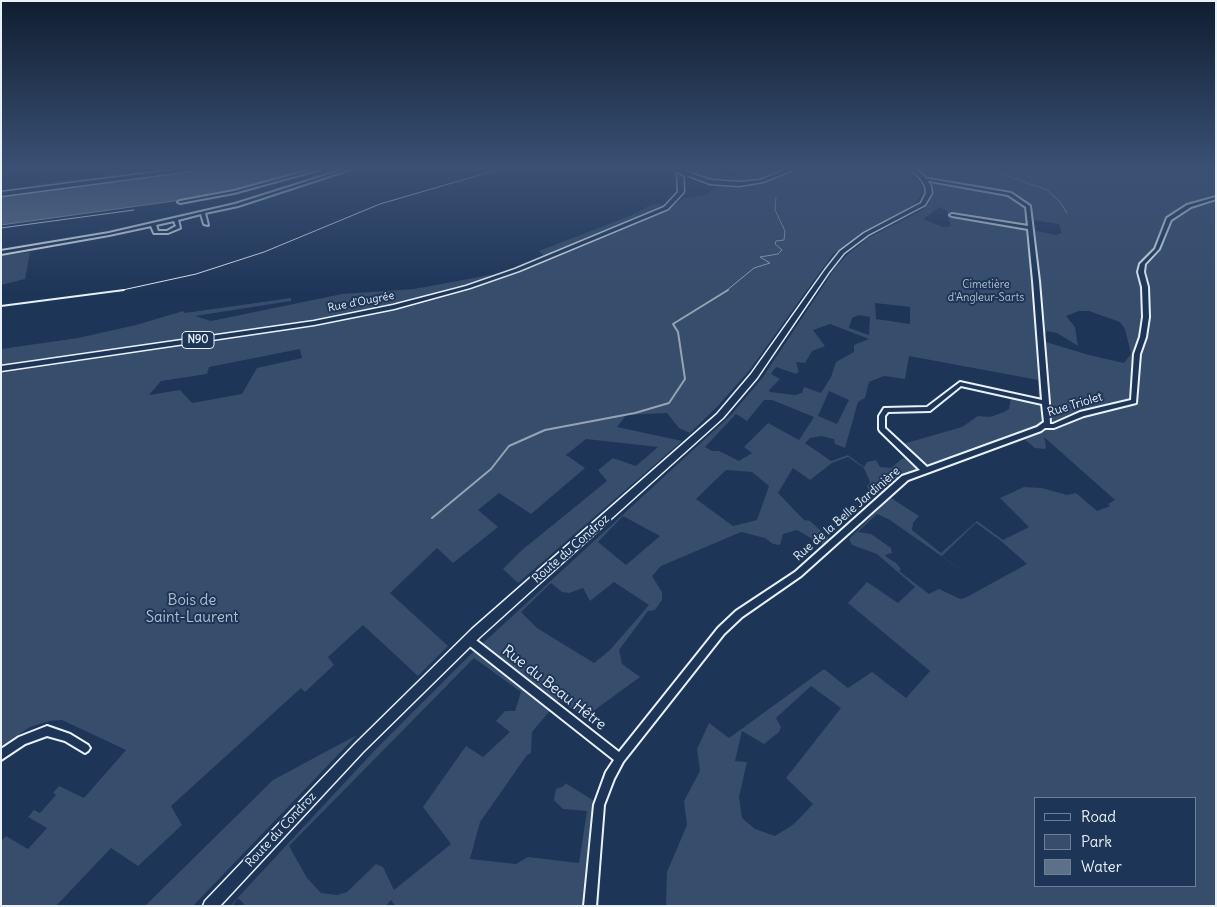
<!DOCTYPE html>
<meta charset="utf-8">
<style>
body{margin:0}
#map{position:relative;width:1217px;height:907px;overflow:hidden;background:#1d3557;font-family:Delius,sans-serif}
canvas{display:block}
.frame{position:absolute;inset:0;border:2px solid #e8f1f8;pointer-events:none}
.legend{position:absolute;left:1034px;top:797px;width:162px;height:90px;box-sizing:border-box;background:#1d3557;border:1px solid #6e8097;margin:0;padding:6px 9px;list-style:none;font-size:15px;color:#e8f1f8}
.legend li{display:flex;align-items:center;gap:10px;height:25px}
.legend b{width:25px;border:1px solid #6e8097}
</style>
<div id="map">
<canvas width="1217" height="907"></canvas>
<div class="frame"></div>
<ul class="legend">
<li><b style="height:6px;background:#1d3557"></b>Road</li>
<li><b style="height:14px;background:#374d6c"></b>Park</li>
<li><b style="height:14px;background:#5d7089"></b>Water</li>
</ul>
</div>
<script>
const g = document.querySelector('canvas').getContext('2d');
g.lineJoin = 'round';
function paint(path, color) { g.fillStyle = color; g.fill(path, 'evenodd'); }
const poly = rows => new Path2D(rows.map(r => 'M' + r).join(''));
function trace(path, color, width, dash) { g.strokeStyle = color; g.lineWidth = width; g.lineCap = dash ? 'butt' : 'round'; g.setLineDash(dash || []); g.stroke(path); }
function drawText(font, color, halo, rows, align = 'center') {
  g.font = font + ' Delius,sans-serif'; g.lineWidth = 4; g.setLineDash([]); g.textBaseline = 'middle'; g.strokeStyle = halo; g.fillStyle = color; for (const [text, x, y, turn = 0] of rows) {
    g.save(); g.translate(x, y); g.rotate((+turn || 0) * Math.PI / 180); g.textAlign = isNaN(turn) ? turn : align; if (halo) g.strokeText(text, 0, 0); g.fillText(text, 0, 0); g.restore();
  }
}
paint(poly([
 [110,169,132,169,133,171,153,169,153,171,49,186,30,185,66,180,67,178,71,177,70,180,99,177,107,175],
 [695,169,731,176,757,169,785,169,760,178,734,182,711,179,689,171],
 [799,169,906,169,920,183,922,194,911,208,862,232,833,254,749,371,716,408,690,433,679,428,667,413,626,415,617,427,682,441,518,583,503,569,522,550,607,481,598,470,613,458,636,466,658,447,586,439,566,455,585,468,531,514,499,493,478,510,498,527,453,563,437,548,390,593,448,646,418,676,363,625,328,657,334,665,305,692,301,688,171,806,182,825,138,866,111,848,56,906,1,906,1,841,6,836,28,849,47,828,28,817,34,810,40,813,56,795,53,793,59,786,84,798,126,750,62,720,49,721,30,727,1,746,1,349,78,338,136,325,183,311,185,313,291,298,291,301,195,316,211,321,342,294,414,289,490,275,495,279,548,260,539,251,632,215,651,205,664,204,671,207,684,198,706,195,719,185,757,184],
 [300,349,302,358,257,368,242,394,192,403,180,390,149,395,161,381,207,374,209,367],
 [916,169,1195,169,1216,173,1216,906,666,906,667,872,687,825,684,801,700,771,697,749,709,723,729,738,824,669,848,688,872,672,906,698,930,671,848,603,867,582,898,603,915,587,877,554,852,545,849,539,888,500,880,494,870,492,867,487,870,482,864,468,848,457,832,463,810,480,793,468,778,493,804,520,810,521,828,537,828,541,823,545,797,530,783,534,780,545,773,544,765,538,741,532,661,566,652,576,662,592,662,600,655,610,648,611,619,650,622,664,640,677,585,717,559,700,532,732,531,753,527,755,480,822,470,859,516,864,528,857,579,863,587,811,563,809,554,800,556,789,564,786,565,783,604,807,599,906,395,906,391,900,386,906,246,906,238,898,232,906,230,906,374,751,469,656,730,416,763,377,835,268,848,254,868,238,919,212,928,205,933,194,931,181],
 [940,207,947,211,951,226,943,227,923,219],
 [1034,220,1059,224,1062,233,1056,235,1036,231],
 [875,303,910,307,910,324,876,319],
 [1079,311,1089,311,1120,322,1125,329,1131,354,1124,363,1089,355,1046,342,1045,335,1047,331,1057,333,1078,346,1075,327,1066,316],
 [859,315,870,317,869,335,849,328,852,318],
 [830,324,869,339,854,345,854,352,836,362,831,377,821,393,804,387,802,393,795,395,770,392,769,390,780,379,771,374,776,367,796,374,799,372,796,362,805,363,812,351,825,346,813,330],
 [909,356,1038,380,1039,405,1011,398,1009,409,1004,412,990,417,978,416,962,427,903,444,923,462,915,466,911,461,903,458,891,468,880,467,876,460,867,462,864,467,848,455,831,461,805,443,810,438,821,436,834,439,835,444,845,448,858,402,865,398,869,382,884,376,905,379],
 [829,391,849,400,837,424,818,416],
 [764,400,772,400,814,417,799,440,768,423,744,447,752,453,739,461,719,451,712,451,705,447,736,414,747,421],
 [1044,437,1115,500,1108,504,1110,506,1097,511,1076,493,1067,495,1042,488,1024,487,1000,498,1029,527,1003,540,977,521,941,553,912,530,913,523,919,516,891,498,906,483,922,474,1024,439,1035,448,1045,449,1046,446],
 [726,470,752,472,769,486,757,520,733,526,696,499],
 [877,514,890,520,974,579,942,556,976,523,1001,541,1027,564,965,598,960,599,939,589,929,594,899,571,901,569,896,563,888,558,885,555,892,553,891,548,871,534,858,532],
 [623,516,660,536,626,565,598,542],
 [614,582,649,605,610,650,594,663,537,628,521,612,551,583,562,592,569,593,583,588,590,601],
 [474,658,521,692,515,711,505,711,496,721,510,732,483,757,466,746,423,807,451,844,394,890,383,867,376,864,347,892,337,895,321,893,307,878,289,846],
 [811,686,841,708,786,778,813,804,794,824,775,836,755,829,742,818,739,797,747,762,735,761,742,731,764,744,779,732,781,727,776,718],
 [1036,798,1196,798,1196,886,1036,886],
 [30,252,25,279,1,285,1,256],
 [357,735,193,906,145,906,273,780]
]), '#374d6c');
const water = poly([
 [200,169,314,169,273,181,196,198,1,225,1,196,200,169]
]);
paint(water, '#5d7089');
trace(water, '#95a4b5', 1);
trace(poly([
 [988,169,1047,190,1060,202,1067,213],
 [726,291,754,268,770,263,760,257,778,254,782,250,775,244,776,241,784,240,785,231,775,210,776,198]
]), '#95a4b5', 1);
trace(poly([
 [432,518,491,469,509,446,545,430,635,413,669,403,685,379,678,332,673,324,728,290]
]), '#95a4b5', 2);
const minor = poly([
 [315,169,321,169,234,193,180,203,178,202,180,201,234,191,315,169],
 [346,169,351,169,238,206,205,213,208,225,204,224,201,214,178,220,180,228,168,233,154,233,151,226,109,235,1,254,1,251,109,233,235,204,346,169],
 [174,221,176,226,167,231,158,231,156,225,174,221],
 [923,178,1011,193,1030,206,1039,281,1049,403,1050,424,1053,424,1080,412,1131,400,1134,354,1140,337,1143,317,1142,287,1138,272,1140,264,1155,249,1167,218,1187,205,1216,197,1216,199,1191,207,1171,220,1159,249,1145,264,1144,272,1148,287,1149,317,1146,337,1140,354,1136,403,1084,416,1054,428,1045,428,1041,431,908,480,801,576,742,617,724,634,623,762,614,779,604,805,596,906,584,906,594,805,606,772,614,760,466,643,465,640,466,637,469,636,472,637,619,752,718,628,736,611,795,572,902,476,920,470,880,431,879,429,879,416,884,408,927,407,960,382,1042,400,1033,281,1028,229,952,216,950,215,952,214,1028,226,1026,207,1008,195,924,180,923,180,923,178],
 [961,386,1042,404,1044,422,1037,427,927,467,885,428,885,416,888,412,930,411,961,386],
 [47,726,70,734,88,745,90,748,88,751,85,753,65,741,47,736,25,744,1,760,1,749,19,737,47,726]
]);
const major = poly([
 [180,169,193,169,190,171,1,196,1,192,180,169],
 [677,169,683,169,684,192,668,209,519,271,470,288,394,309,314,325,1,371,1,366,314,321,393,305,466,286,515,269,664,207,678,192,677,169],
 [788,169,795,169,763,182,739,186,710,184,684,174,687,172,711,180,739,182,760,180,788,169],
 [910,169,915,169,924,176,931,186,932,193,925,205,868,235,844,253,829,272,757,378,723,418,480,637,363,752,220,906,203,906,205,901,355,744,472,629,717,414,751,374,825,270,840,251,864,233,921,203,926,193,925,186,920,178,910,169]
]);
trace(minor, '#e8f1f8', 4);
trace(major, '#e8f1f8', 3);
paint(minor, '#1d3557');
paint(major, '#1d3557');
trace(poly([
 [1,228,134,210],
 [118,291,196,274,264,252,380,204,500,169]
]), '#e8f1f8', 1);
trace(poly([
 [1,306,124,290]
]), '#e8f1f8', 2);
const majorBridge = poly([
 [678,169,687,174]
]);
trace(majorBridge, '#e8f1f8', 9, []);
trace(majorBridge, '#1d3557', 6);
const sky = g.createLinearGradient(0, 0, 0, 296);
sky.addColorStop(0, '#101d30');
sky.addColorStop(0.57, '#3a5174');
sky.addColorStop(1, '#3a517400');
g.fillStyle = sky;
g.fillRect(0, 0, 1217, 296);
drawText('11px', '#b3c0ce', '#1d3557', [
 ["Cimetière",986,285],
 ["d'Angleur-Sarts",986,298]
]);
drawText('11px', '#e8f1f8', '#1d3557', [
 ["Rue d'Ougrée",361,302,-11]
]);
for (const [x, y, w] of [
 [198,340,32]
]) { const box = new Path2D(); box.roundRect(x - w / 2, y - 8.5, w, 17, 4); g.fillStyle = '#1d3557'; g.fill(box); trace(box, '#e8f1f8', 1); }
drawText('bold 11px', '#e8f1f8', null, [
 ["N90",198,340]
]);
drawText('12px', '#e8f1f8', '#1d3557', [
 ["Rue Triolet",1075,405,-17],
 ["Rue de la Belle Jardinière",847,514,-41],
 ["Route du Condroz",571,549,-41],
 ["Route du Condroz",281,830,-47]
]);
drawText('15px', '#b3c0ce', '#1d3557', [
 ["Bois de",192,601],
 ["Saint-Laurent",192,618]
]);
drawText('15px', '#e8f1f8', '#1d3557', [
 ["Rue du Beau Hêtre",554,688,38]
]);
</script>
